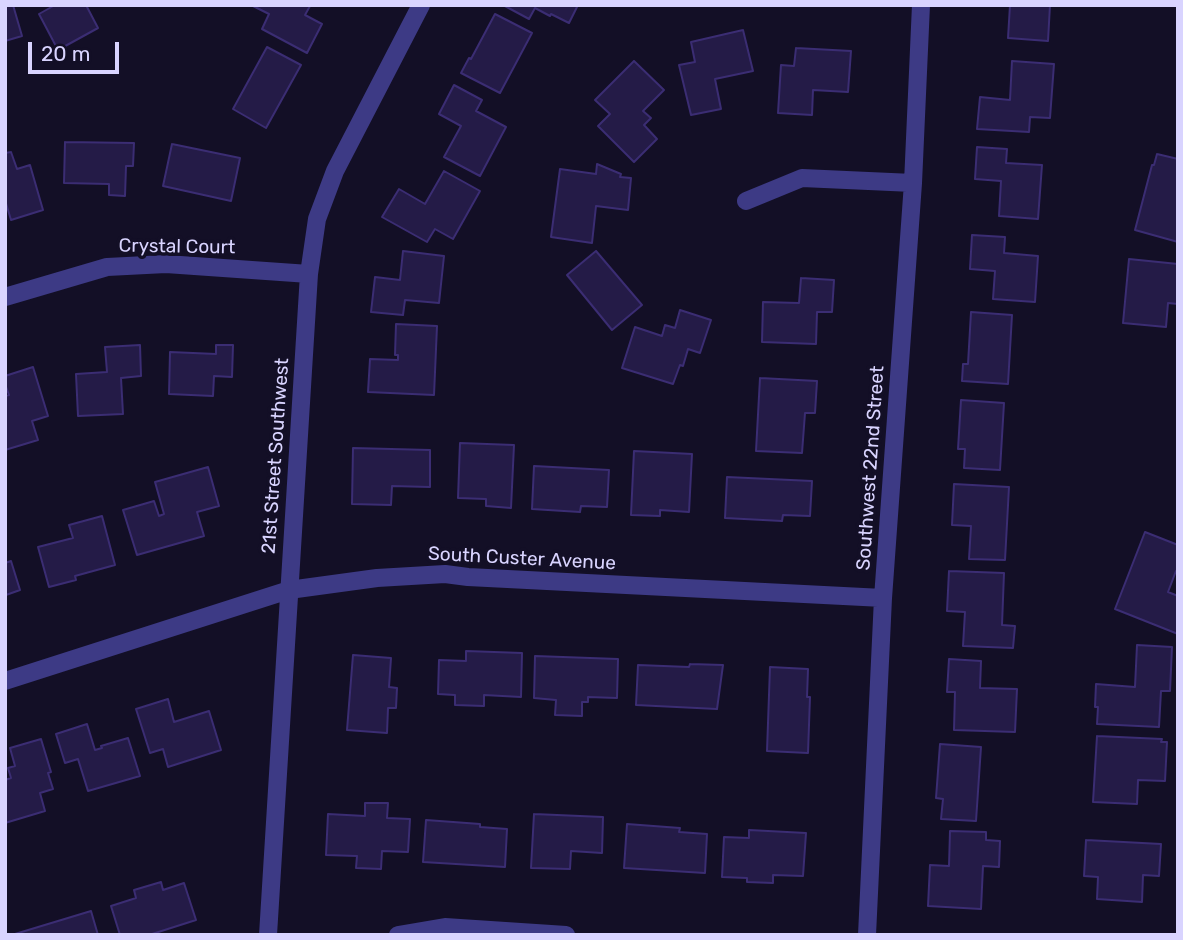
<!DOCTYPE html>
<style>
body{margin:0}
#map{position:relative;width:1183px;height:940px;overflow:hidden;background:#130f26;font-family:Rubik,sans-serif}
canvas{display:block}
.frame{position:absolute;inset:0;border:7px solid #d9d4ff;pointer-events:none}
.scale{position:absolute;left:28px;top:42px;width:91px;height:32px;box-sizing:border-box;border:4px solid #d9d4ff;border-top:0;padding-left:9px;font-size:21px;line-height:24px;white-space:nowrap;color:#d9d4ff;-webkit-text-stroke:5px #130f26;paint-order:stroke}
</style>
<div id="map">
<canvas width="1183" height="940"></canvas>
<div class="frame"></div>
<div class="scale">20 m</div>
</div>
<script>
const g = document.querySelector('canvas').getContext('2d');
g.lineJoin = 'round';
function paint(path, color) { g.fillStyle = color; g.fill(path, 'evenodd'); }
const poly = rows => new Path2D(rows.map(r => 'M' + r).join(''));
function trace(path, color, width, dash) { g.strokeStyle = color; g.lineWidth = width; g.lineCap = dash ? 'butt' : 'round'; g.setLineDash(dash || []); g.stroke(path); }
function drawText(font, color, halo, rows, align = 'center') {
  g.font = font + ' Rubik,sans-serif'; g.lineWidth = 7; g.setLineDash([]); g.textBaseline = 'middle'; g.strokeStyle = halo; g.fillStyle = color; for (const [text, x, y, turn = 0] of rows) {
    g.save(); g.translate(x, y); g.rotate((+turn || 0) * Math.PI / 180); g.textAlign = isNaN(turn) ? turn : align; if (halo) g.strokeText(text, 0, 0); g.fillText(text, 0, 0); g.restore();
  }
}
const building = poly([
 [5,5,13,5,22,36,5,41,5,5],
 [55,5,86,5,98,28,58,50,39,14,55,5],
 [251,5,308,5,310,6,305,15,322,24,307,53,262,29,269,14,251,5],
 [503,5,578,5,569,23,551,14,550,16,535,8,529,19,503,5],
 [1010,5,1050,5,1048,41,1008,38,1010,5],
 [495,14,532,33,500,93,461,73,469,58,471,59,495,14],
 [743,30,753,71,715,79,721,109,691,115,679,65,695,62,691,42,743,30],
 [267,47,301,65,266,128,233,109,267,47],
 [796,48,851,51,848,92,813,90,812,115,778,113,781,65,794,66,796,48],
 [634,61,664,90,643,111,651,118,644,125,657,139,634,162,598,126,610,114,595,100,634,61],
 [1012,61,1054,64,1050,118,1030,117,1029,132,977,129,980,97,1010,100,1012,61],
 [454,85,482,100,476,111,506,127,480,176,444,157,461,126,439,114,454,85],
 [65,142,134,143,133,166,126,166,125,196,109,195,109,184,64,183,65,142],
 [172,144,240,158,231,201,163,186,172,144],
 [977,147,1007,149,1006,163,1042,165,1038,219,999,216,1001,181,975,179,977,147],
 [11,152,17,169,30,165,43,210,11,220,5,200,5,153,11,152],
 [1157,154,1178,159,1178,242,1135,230,1152,165,1154,165,1157,154],
 [597,164,621,174,620,177,631,178,628,210,596,206,592,243,551,237,560,169,596,174,597,164],
 [444,171,480,191,453,239,435,229,427,242,382,217,399,189,425,204,444,171],
 [972,235,1005,237,1004,253,1038,256,1035,302,993,299,995,271,970,269,972,235],
 [403,251,444,256,439,303,405,300,403,315,371,312,375,277,400,280,403,251],
 [596,251,642,305,612,330,567,275,596,251],
 [1129,259,1178,264,1178,304,1168,303,1166,327,1123,323,1129,259],
 [801,278,834,280,832,312,817,312,816,344,762,342,763,302,799,303,801,278],
 [680,310,711,320,700,353,688,349,683,366,680,365,673,384,622,368,635,327,662,336,665,325,675,328,680,310],
 [971,312,1012,315,1008,384,962,381,963,364,968,364,971,312],
 [396,324,437,326,434,395,368,392,370,359,398,360,398,355,395,355,396,324],
 [140,345,141,376,121,378,123,414,78,416,76,374,107,372,105,347,140,345],
 [216,345,233,345,232,377,214,376,213,396,169,394,170,352,216,354,216,345],
 [33,367,48,416,32,421,38,440,5,450,5,396,9,395,5,384,5,376,33,367],
 [760,378,817,381,815,413,805,413,802,453,756,451,760,378],
 [961,400,1004,403,1000,470,964,468,965,449,958,449,961,400],
 [460,443,514,445,511,508,486,506,486,499,458,498,460,443],
 [353,448,430,450,430,487,392,486,391,505,352,504,353,448],
 [634,451,692,454,689,512,660,510,660,516,631,515,634,451],
 [534,466,609,470,607,507,581,506,580,512,532,509,534,466],
 [208,467,219,506,197,512,204,536,137,555,123,510,154,501,159,516,164,514,155,482,208,467],
 [727,477,812,481,810,516,783,515,782,521,725,518,727,477],
 [954,484,1009,487,1005,560,969,559,971,526,952,525,954,484],
 [102,516,115,565,75,576,76,580,49,587,38,547,73,538,69,525,102,516],
 [1145,532,1178,545,1178,572,1176,571,1168,592,1178,596,1178,634,1115,609,1145,532],
 [11,561,20,590,6,595,5,563,11,561],
 [949,571,1004,573,1002,625,1015,626,1013,648,963,646,965,612,947,611,949,571],
 [1137,645,1172,647,1170,691,1161,691,1159,727,1097,724,1098,707,1095,707,1096,684,1135,687,1137,645],
 [466,651,522,653,521,697,484,695,484,706,455,705,455,695,438,694,439,660,466,661,466,651],
 [353,655,391,658,389,687,397,688,396,708,388,708,387,733,347,730,353,655],
 [535,656,618,659,617,698,588,697,588,702,582,702,582,716,555,715,556,700,534,698,535,656],
 [949,659,981,661,980,688,1017,689,1015,732,954,730,955,692,947,692,949,659],
 [690,664,723,665,717,709,636,705,638,665,689,667,690,664],
 [770,667,808,669,807,697,810,697,808,753,767,751,770,667],
 [168,699,174,722,209,711,221,750,168,767,163,749,150,753,136,709,168,699],
 [87,724,95,750,102,748,101,746,128,738,140,776,88,791,78,759,65,763,56,734,87,724],
 [1097,736,1162,739,1161,742,1167,742,1165,781,1138,780,1137,804,1093,802,1097,736],
 [41,739,51,772,48,773,53,789,40,793,45,811,5,823,5,780,11,778,8,768,15,766,10,748,41,739],
 [940,744,981,747,976,821,941,819,943,799,936,798,940,744],
 [365,803,388,803,387,818,410,819,408,852,382,851,381,869,356,868,357,856,326,855,328,814,365,816,365,803],
 [534,814,603,817,602,853,571,851,570,869,531,868,534,814],
 [426,820,480,824,480,827,507,829,505,867,423,862,426,820],
 [627,824,680,828,679,832,707,834,705,873,624,868,627,824],
 [749,830,806,833,803,876,773,875,773,883,747,882,747,878,722,877,724,837,749,838,749,830],
 [950,831,986,832,986,840,1000,841,999,867,983,866,981,909,928,906,930,865,949,866,950,831],
 [1086,840,1161,844,1159,876,1143,875,1142,902,1097,899,1098,877,1084,876,1086,840],
 [161,882,163,890,184,883,196,920,149,935,120,935,111,906,136,898,134,890,161,882],
 [91,911,98,935,16,935,15,934,91,911]
]);
paint(building, '#241b47');
trace(building, '#3b2d73', 2);
trace(poly([
 [746,201,802,178,913,183],
 [5,297,107,267,166,264,309,274],
 [5,681,289,590,377,578,445,574,468,577,883,598],
 [268,935,309,274,317,219,335,171,421,5],
 [398,935,445,927,566,935],
 [867,935,883,598,913,183,921,5]
]), '#3d3a85', 18);
drawText('19px', '#d9d4ff', '#130f26', [
 ["Crystal Court",177,247,1],
 ["21st Street Southwest",276,456,-86],
 ["Southwest 22nd Street",871,468,-86],
 ["South Custer Avenue",522,559,3]
]);
</script>
